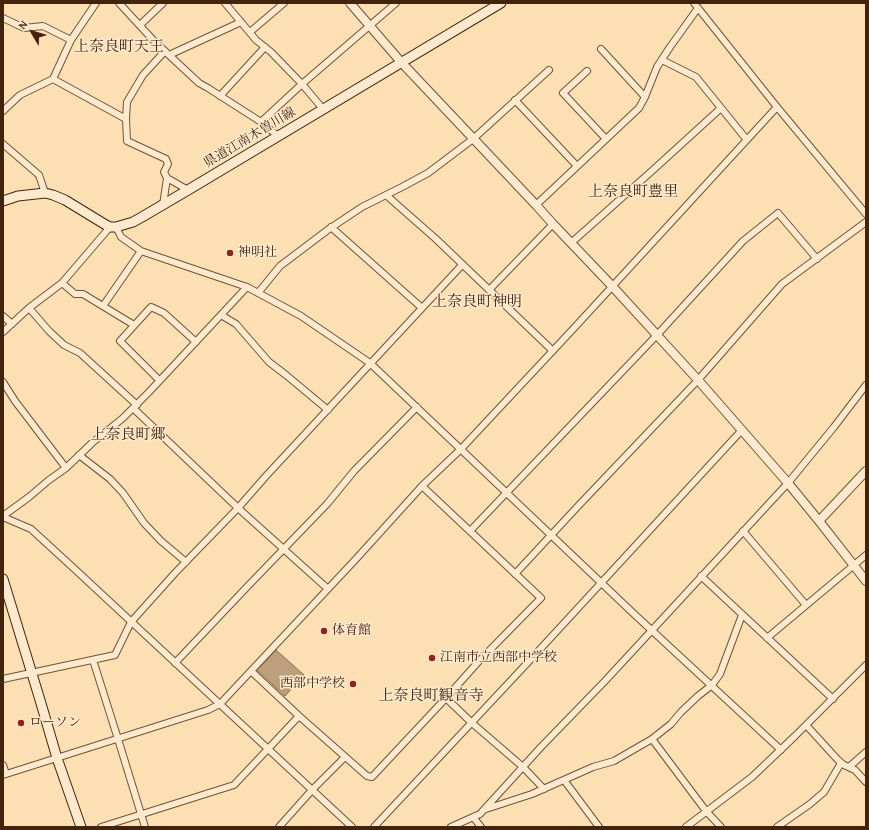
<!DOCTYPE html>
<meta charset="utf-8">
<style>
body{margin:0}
#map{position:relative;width:869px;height:830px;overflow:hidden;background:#fcdfb3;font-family:"Gentium Book Plus",serif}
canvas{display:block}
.frame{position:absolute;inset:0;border:4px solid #42230d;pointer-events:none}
.north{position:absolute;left:12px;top:12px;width:40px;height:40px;-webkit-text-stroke:3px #fdeace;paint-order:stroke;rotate:308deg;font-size:11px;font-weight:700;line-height:16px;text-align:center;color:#42230d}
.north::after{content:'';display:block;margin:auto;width:14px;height:18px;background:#42230d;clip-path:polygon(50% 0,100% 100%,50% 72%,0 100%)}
</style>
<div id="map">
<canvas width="869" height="830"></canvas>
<div class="frame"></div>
<div class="north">N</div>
</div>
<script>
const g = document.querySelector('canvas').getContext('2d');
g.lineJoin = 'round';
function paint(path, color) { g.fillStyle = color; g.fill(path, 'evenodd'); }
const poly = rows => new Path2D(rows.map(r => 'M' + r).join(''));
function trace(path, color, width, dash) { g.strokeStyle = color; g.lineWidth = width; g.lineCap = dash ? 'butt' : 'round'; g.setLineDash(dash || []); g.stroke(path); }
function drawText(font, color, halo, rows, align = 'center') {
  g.font = font + ' "Gentium Book Plus","Noto Serif JP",serif'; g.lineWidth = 3; g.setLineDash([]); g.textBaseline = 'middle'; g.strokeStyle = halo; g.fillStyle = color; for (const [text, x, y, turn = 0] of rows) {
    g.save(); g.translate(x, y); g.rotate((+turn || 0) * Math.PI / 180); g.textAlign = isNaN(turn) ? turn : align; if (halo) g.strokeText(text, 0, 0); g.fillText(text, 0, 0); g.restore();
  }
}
const water = poly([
 [276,650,304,675,285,696,257,670,276,650]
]);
paint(water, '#bd9f7b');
trace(water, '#8c6d4f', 1);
const minor = poly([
 [119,3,155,42,199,83,208,88,261,122,278,136],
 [225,3,256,40,271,52,302,84,323,109],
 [694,3,777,107,866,214],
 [3,18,24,28,43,26,71,40],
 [140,25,163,3],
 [250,32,284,3],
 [601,49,645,97],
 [165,51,143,75,127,102,126,119,127,141,166,159,168,164,164,172,167,178,188,190],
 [169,55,241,22],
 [662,60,696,77,747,140],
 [587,71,563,93,606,139],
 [53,79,126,119],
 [220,96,265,47],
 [515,100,577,166],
 [3,111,20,95,53,79,71,40,96,3],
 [261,122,302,84,396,3],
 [3,144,39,175,45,193],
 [386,195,436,239,553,351],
 [163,205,167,178],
 [536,205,639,108,645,97,657,67,670,47,698,8],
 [116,227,121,237,141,251,247,287,301,316,370,363,633,613,781,750],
 [331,227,422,308],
 [571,243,653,170,721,108],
 [62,283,75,294,83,294,134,325],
 [489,290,553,224],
 [258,293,280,266,329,229,362,207,402,187,428,173,473,139,549,70],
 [103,306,141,251],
 [29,308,49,331,64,345,80,353,137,405],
 [221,315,236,324,269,362,286,375,328,410],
 [3,316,12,324],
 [3,332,29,308,62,283,110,227],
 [159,380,120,341,151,307,164,313,196,342],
 [3,382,15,401,66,468],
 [133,408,238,508,328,589],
 [79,455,110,479,123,493,144,523,161,541,186,562],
 [3,516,29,497,49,480,66,468,92,443,123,418,149,392,247,287],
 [3,517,31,529,80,574,352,827],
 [470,531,657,335,743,241,778,213,817,259],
 [743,531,806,605],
 [515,574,580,504,698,380,782,284,866,222],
 [701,576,833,699],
 [767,638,866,555],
 [93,660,118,739,145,827],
 [175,663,246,588,327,504,354,471,417,407],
 [251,671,299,716,367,776,372,777,446,698,479,661,541,598,422,486],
 [3,679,115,655,131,622,175,573,238,508,266,476,462,265],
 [446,698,472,723,523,767,544,789],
 [806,725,838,760,844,765,855,770,866,782],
 [652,739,706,811,721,827],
 [3,765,6,774],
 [849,767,866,752],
 [3,775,208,710,220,704,356,559,422,486,461,449,575,327,777,107],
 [564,780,599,827],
 [486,809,532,794,593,767,614,761,652,739,671,724,681,712,698,696,712,685,720,674,742,615],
 [473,817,481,827],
 [101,827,234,785,299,716],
 [279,827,312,790,345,757],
 [374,827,532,658,741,431],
 [451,827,480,814,541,747,605,681,788,483,834,427,866,385],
 [686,827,752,777,795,736,866,665],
 [777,827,810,804,824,792,841,763]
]);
const tertiary = poly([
 [350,3,401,62,536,205,553,224,613,287,698,380,788,483,819,521,866,581],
 [819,521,866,471]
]);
const secondary = poly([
 [3,201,18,196,45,193,53,195,65,200,106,225,110,227,116,227,133,222,142,217,188,190,501,3],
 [3,579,40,700,57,758,81,827]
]);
trace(minor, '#705236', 8);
trace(tertiary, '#705236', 10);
trace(secondary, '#42230d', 11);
trace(minor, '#fdeace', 6);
trace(tertiary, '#fdeace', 8);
trace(secondary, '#fdeace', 9);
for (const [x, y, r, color] of [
 [230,253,4,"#8f2418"],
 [324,631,4,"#8f2418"],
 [432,658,4,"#8f2418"],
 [353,684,4,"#8f2418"],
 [21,723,4,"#8f2418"]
]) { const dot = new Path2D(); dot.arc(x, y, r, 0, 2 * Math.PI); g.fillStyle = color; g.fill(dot); trace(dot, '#fdeace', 1.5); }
drawText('13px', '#42230d', '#fdeace', [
 ["県道江南木曽川線",250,138,-31]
]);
drawText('13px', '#42230d', '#fdeace', [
 ["神明社",238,253],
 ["体育館",332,631],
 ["江南市立西部中学校",440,658],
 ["西部中学校",345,684,"right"],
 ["ローソン",29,723]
], 'left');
drawText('15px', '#42230d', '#fdeace', [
 ["上奈良町天王",119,47],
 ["上奈良町豊里",633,192],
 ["上奈良町神明",477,302],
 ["上奈良町郷",128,435],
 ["上奈良町観音寺",431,696]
]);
</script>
